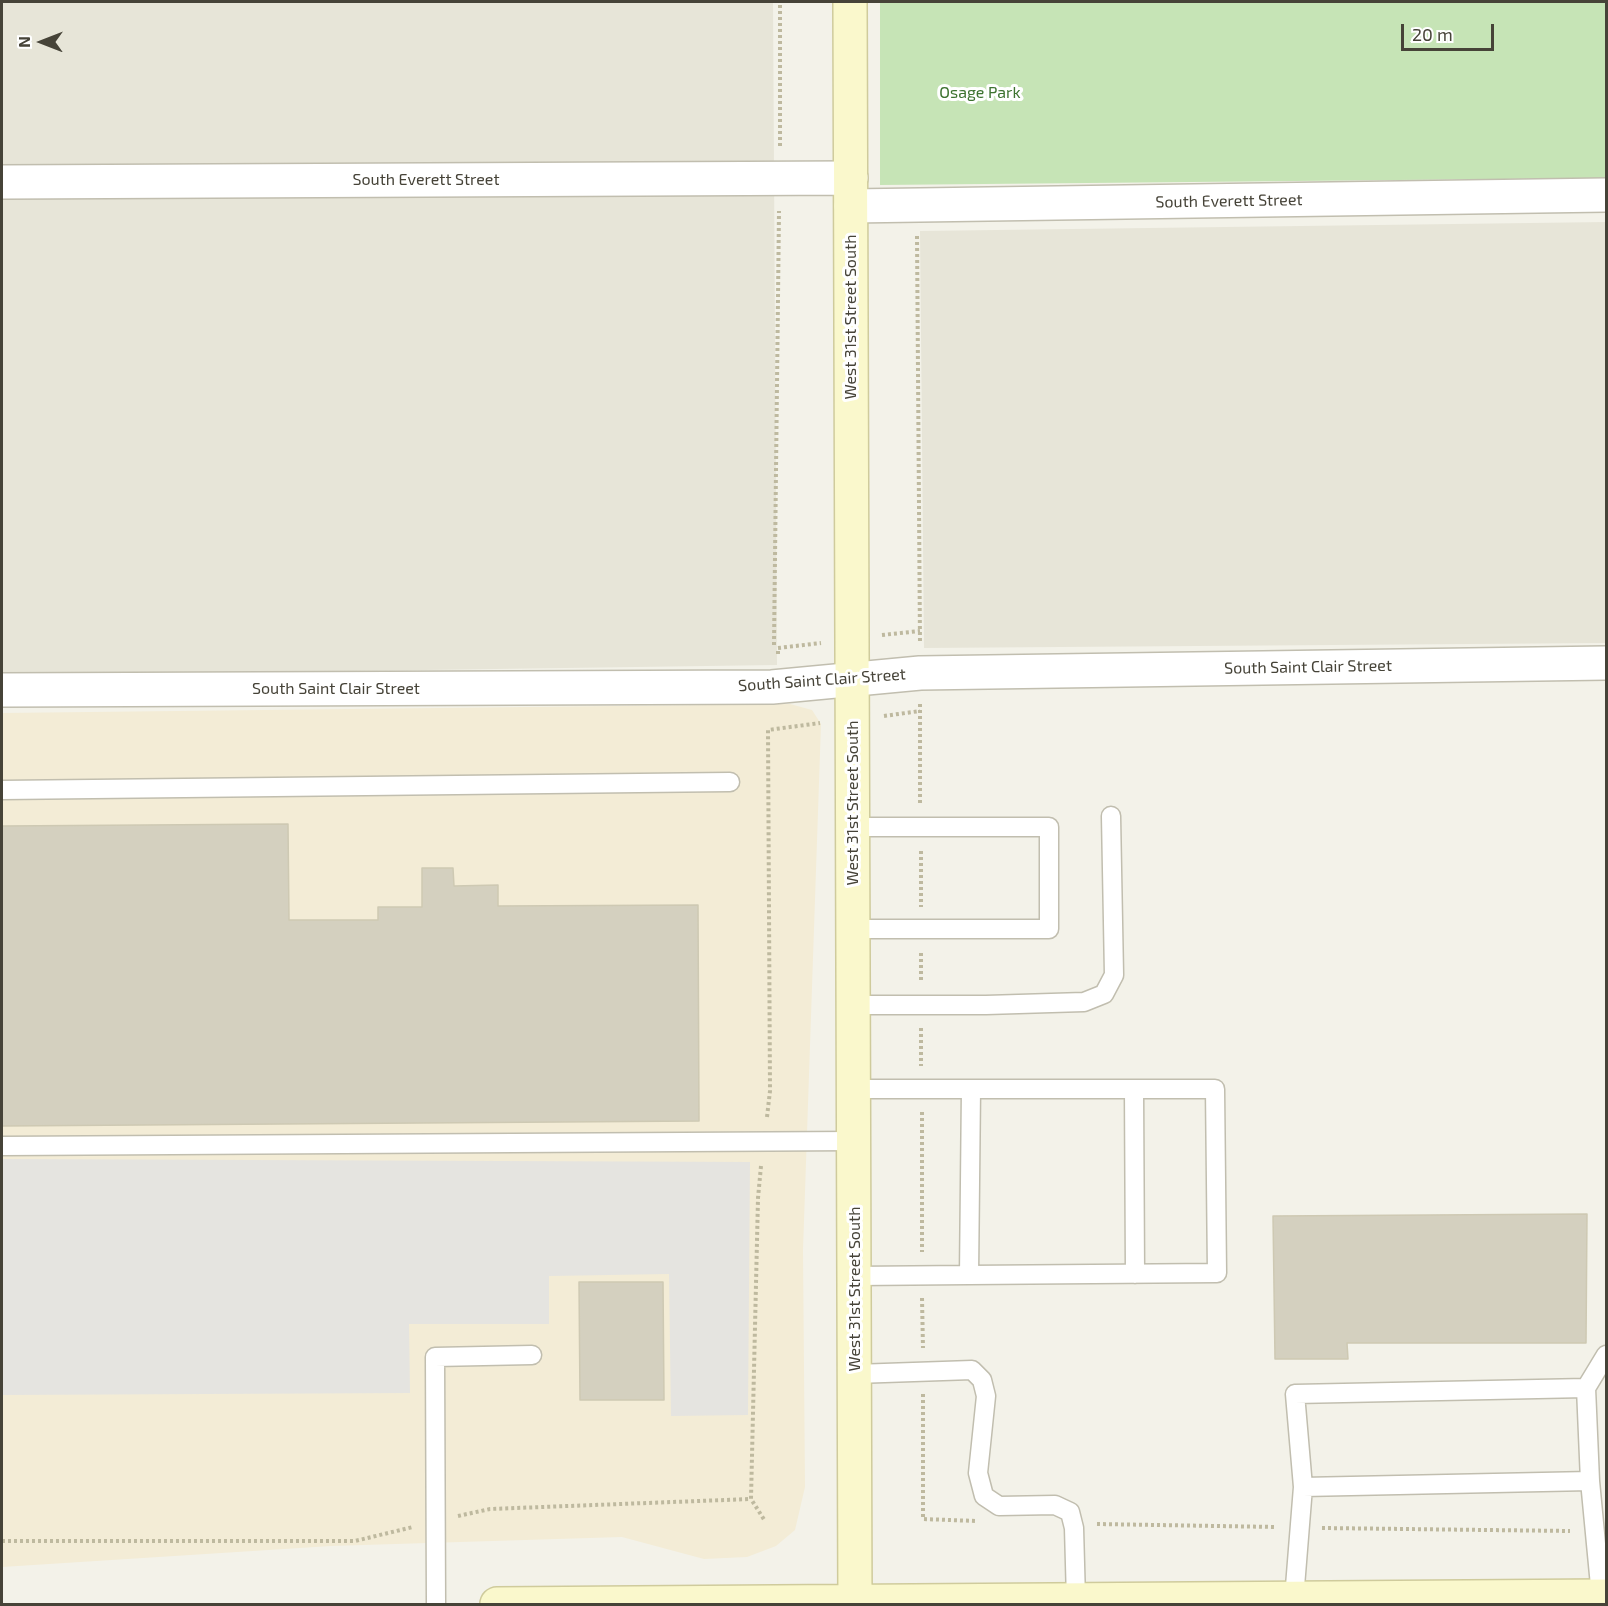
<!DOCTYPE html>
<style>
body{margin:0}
#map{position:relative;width:1608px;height:1606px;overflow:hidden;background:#f3f2e9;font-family:"Exo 2",sans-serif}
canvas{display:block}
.frame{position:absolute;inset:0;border:3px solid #464338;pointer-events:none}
.north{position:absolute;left:12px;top:12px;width:60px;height:60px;-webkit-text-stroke:4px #fff;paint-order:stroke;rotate:270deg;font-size:16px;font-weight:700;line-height:24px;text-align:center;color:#464338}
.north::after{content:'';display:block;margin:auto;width:21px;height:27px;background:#464338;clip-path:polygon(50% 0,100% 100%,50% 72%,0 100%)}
.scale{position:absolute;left:1401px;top:24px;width:93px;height:27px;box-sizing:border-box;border:3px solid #464338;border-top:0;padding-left:8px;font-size:18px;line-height:21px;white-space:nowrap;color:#464338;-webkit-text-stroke:4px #fff;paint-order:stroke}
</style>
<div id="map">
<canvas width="1608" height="1606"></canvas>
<div class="frame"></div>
<div class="north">N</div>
<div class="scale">20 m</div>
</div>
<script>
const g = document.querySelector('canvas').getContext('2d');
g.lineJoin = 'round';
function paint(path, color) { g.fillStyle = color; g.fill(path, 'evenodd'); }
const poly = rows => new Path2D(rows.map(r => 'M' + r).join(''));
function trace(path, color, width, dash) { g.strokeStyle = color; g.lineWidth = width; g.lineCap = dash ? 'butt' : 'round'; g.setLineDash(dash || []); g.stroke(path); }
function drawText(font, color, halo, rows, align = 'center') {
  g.font = font + ' "Exo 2",sans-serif'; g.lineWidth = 6; g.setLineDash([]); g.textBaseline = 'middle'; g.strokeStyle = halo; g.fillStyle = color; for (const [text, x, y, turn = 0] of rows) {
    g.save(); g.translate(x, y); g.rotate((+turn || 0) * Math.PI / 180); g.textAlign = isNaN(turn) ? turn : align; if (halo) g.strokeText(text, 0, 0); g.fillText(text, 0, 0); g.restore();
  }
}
paint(poly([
 [2,2,773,2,777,665,2,676],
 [1606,222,1606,643,924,648,920,231]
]), '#e7e5d8');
paint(poly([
 [790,704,812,710,821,724,803,1250,805,1487,795,1530,776,1546,747,1557,704,1559,622,1537,331,1546,2,1567,2,713]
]), '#f3ecd6');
paint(poly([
 [880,2,1606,2,1606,178,880,185]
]), '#c6e4b6');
paint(poly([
 [2,1159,750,1162,748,1415,671,1416,669,1274,549,1276,549,1324,409,1324,410,1393,2,1395]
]), '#e5e4e0');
const building = poly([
 [288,824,289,920,378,920,378,907,422,907,422,868,453,868,454,886,498,885,498,906,698,905,699,1121,2,1126,2,826,288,824],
 [1587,1214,1586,1343,1347,1343,1348,1359,1275,1359,1273,1216,1587,1214],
 [579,1282,663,1282,664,1400,580,1400,579,1282]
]);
paint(building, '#d4d0bf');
trace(building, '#cec9b3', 1.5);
const lane = poly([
 [2,790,730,782],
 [854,827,1049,827,1049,929,854,929],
 [854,1005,986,1005,1084,1002,1104,994,1114,975,1111,816],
 [854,1089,971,1089,969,1275,855,1276],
 [1134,1089,1135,1274],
 [2,1146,854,1141],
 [969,1275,1217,1273,1215,1089,971,1089],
 [855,1374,972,1370,982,1380,986,1396,978,1473,984,1496,999,1506,1055,1505,1070,1512,1074,1528,1076,1600],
 [1590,1481,1586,1388,1606,1355],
 [1303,1487,1295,1394,1586,1388],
 [1294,1599,1303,1487,1590,1481,1601,1596],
 [436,1604,435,1357,532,1355]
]);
const street = poly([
 [2,182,851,178],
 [851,206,1606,195],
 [2,690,772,687,920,673,1606,663]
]);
const secondary = poly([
 [850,2,855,1604],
 [497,1604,1606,1596]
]);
trace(lane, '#c1beaf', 21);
trace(street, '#c1beaf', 36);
trace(secondary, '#cfcb9c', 36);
trace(poly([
 [780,146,780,2],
 [917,236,920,643],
 [882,635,920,631],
 [774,645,779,211],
 [778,654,778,648,821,643],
 [920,704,920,805],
 [884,716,920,711],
 [921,851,921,907],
 [921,953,921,982],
 [921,1028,921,1066],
 [922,1112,922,1252],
 [767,1117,770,1091,768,730,820,723],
 [761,1166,758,1198,751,1499,765,1521],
 [922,1298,923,1348],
 [923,1394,923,1519,976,1521],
 [458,1516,490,1509,751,1499],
 [1097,1524,1276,1527],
 [1322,1528,1570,1531],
 [2,1541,355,1541,413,1527]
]), '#beb99f', 4, [3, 3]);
trace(lane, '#fff', 18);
trace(street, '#fff', 33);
trace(secondary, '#faf8cc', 33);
drawText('16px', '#3d7330', '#fff', [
 ["Osage Park",980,93]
]);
drawText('16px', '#464338', '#fff', [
 ["South Everett Street",426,180],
 ["South Everett Street",1229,201,-1],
 ["West 31st Street South",851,317,-90],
 ["South Saint Clair Street",1308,667,-1],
 ["South Saint Clair Street",822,680,-4],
 ["South Saint Clair Street",336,689],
 ["West 31st Street South",853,803,-90],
 ["West 31st Street South",855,1289,-90]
]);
</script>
